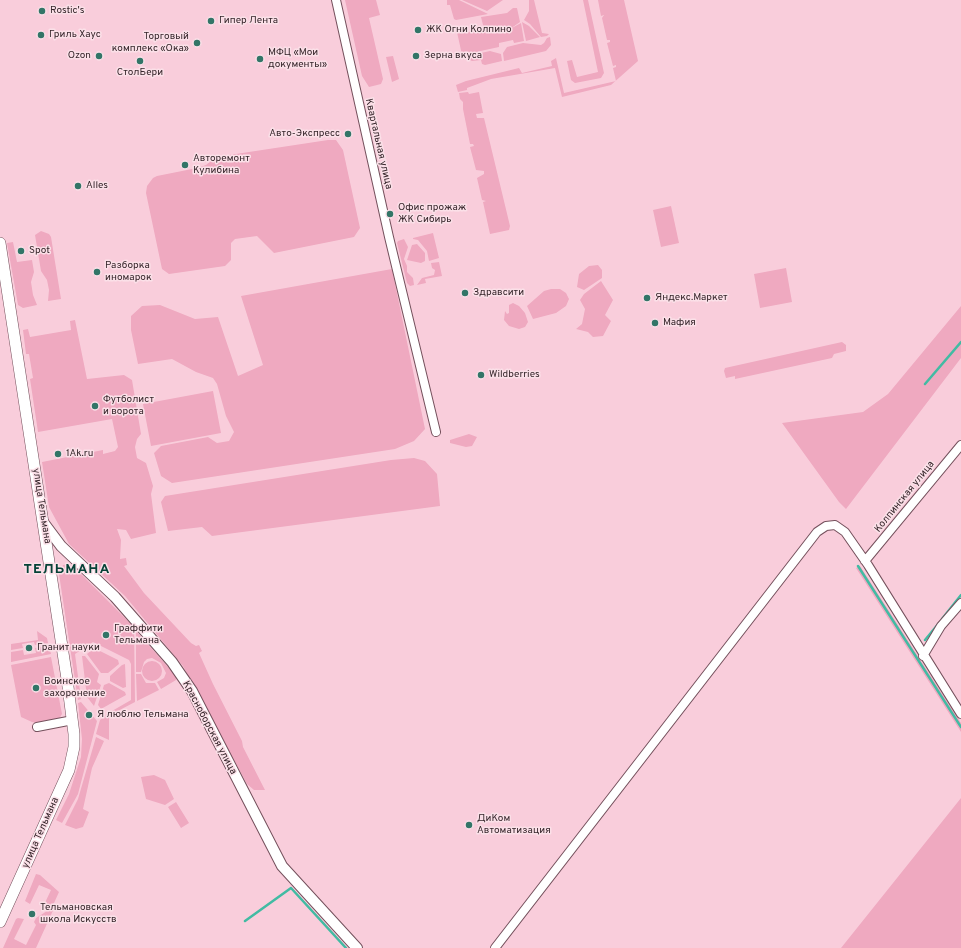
<!DOCTYPE html>
<meta charset="utf-8">
<style>
body{margin:0}
canvas{display:block;background:#f9cddb}
</style>
<canvas width="961" height="948"></canvas>
<script>
const g = document.querySelector('canvas').getContext('2d');
g.lineJoin = 'round';
function paint(path, color) { g.fillStyle = color; g.fill(path, 'evenodd'); }
const poly = rows => new Path2D(rows.map(r => 'M' + r).join(''));
function trace(path, color, width, dash) { g.strokeStyle = color; g.lineWidth = width; g.lineCap = dash ? 'butt' : 'round'; g.setLineDash(dash || []); g.stroke(path); }
function drawText(font, color, halo, rows, align = 'center') {
  g.font = font + ' Overpass,sans-serif'; g.lineWidth = 3; g.setLineDash([]); g.textBaseline = 'middle'; g.strokeStyle = halo; g.fillStyle = color; for (const [text, x, y, turn = 0] of rows) {
    g.save(); g.translate(x, y); g.rotate((+turn || 0) * Math.PI / 180); g.textAlign = isNaN(turn) ? turn : align; if (halo) g.strokeText(text, 0, 0); g.fillText(text, 0, 0); g.restore();
  }
}
paint(poly([
 [345,0,376,0,380,15,369,18,383,79,381,84,369,87,362,76],
 [447,0,459,0,488,14,456,20,454,19,450,5,447,5],
 [462,0,503,0,487,11],
 [529,0,534,0,542,33,549,34,547,36,541,37,530,24,524,20,529,11],
 [583,0,588,0,604,73,601,78,575,83,571,80,567,61,572,60,577,77,598,72],
 [598,0,624,0,638,61,611,85,562,97,555,68,491,79,467,88,467,90,458,92,456,85,466,81,519,68,522,73,552,66,551,61,556,58,564,93,616,81,613,68,616,67,616,65,613,66,607,43,610,42,610,40,607,40,602,18,604,15,601,16],
 [513,8,517,8,520,22,510,29,521,23,524,41,514,43,513,40,499,43,499,47,462,55,457,32,460,27,466,26,468,32,484,29,481,17,507,13],
 [522,22,529,26,540,37,526,41],
 [550,37,551,45,546,51,504,61,503,53,507,47,523,43,541,45,544,43,547,38],
 [490,51,501,54,502,61,485,65,482,64,481,60,472,61,463,57],
 [393,56,399,79,392,82,386,57],
 [468,92,469,94,479,92,483,113,476,114,477,118,484,118,510,226,509,230,490,234,483,202,486,201,482,200,477,178,484,174,484,171,476,170,470,147,474,146,473,144,470,144,463,109,463,102,460,99,459,93],
 [328,140,336,140,343,150,360,228,354,237,274,253,257,236,235,239,231,243,231,260,225,266,169,274,162,269,146,193,147,186,153,178,157,176,197,168,206,165,216,157],
 [671,206,679,243,661,247,653,210],
 [41,231,49,234,51,237,61,299,48,301,49,290,47,280,41,271,35,235],
 [433,233,439,258,429,261,427,251,418,240,413,239,413,238],
 [404,239,408,247,404,259,407,266,407,272,413,278,414,285,410,286,407,283,397,243,398,241],
 [13,242,17,262,32,260,34,272,31,282,33,295,37,305,23,308,18,305,7,243],
 [417,244,425,253,425,261,421,263,407,260,412,245],
 [439,262,442,276,425,279,426,283,417,285,422,278,434,275,435,270,432,268,431,263],
 [598,265,602,270,602,278,584,290,577,287,579,274,589,266],
 [786,268,792,302,760,308,754,274],
 [392,269,425,429,414,441,395,449,172,483,161,476,154,453,161,446,208,437,217,443,229,441,234,432,226,416,217,384,213,378,196,372,172,359,138,364,131,330,131,316,142,306,160,305,195,319,218,317,238,376,263,365,241,296],
 [601,281,613,300,605,315,611,321,603,336,593,337,588,332,576,329,582,324,585,309,580,300,584,294],
 [551,289,560,289,566,293,569,299,566,306,556,313,533,319,527,306,544,291],
 [513,303,519,306,525,313,528,322,525,327,519,329,509,326,504,320,505,311,507,314,509,313,509,305],
 [961,306,961,358,846,509,839,502,782,423,863,412,888,394],
 [75,320,87,379,124,375,132,380,141,434,137,439,135,447,137,458,146,463,153,486,151,494,156,533,131,539,126,530,117,529,121,540,120,559,126,558,127,565,124,566,144,593,191,643,196,646,199,645,202,651,199,653,213,684,242,741,243,747,265,790,254,790,247,784,183,666,125,596,69,544,49,507,42,462,103,450,103,454,115,451,118,447,112,419,38,432,30,379,33,378,29,354,26,354,23,330,28,329,30,337,71,330,70,321],
 [842,342,846,345,846,351,834,354,832,358,735,379,735,376,726,378,724,371,725,368],
 [213,391,221,433,151,446,143,404],
 [469,434,477,437,472,446,466,447,450,443,450,440],
 [414,458,425,461,437,474,440,506,212,536,202,527,168,531,161,502,165,496,391,460],
 [68,564,73,566,134,627,135,702,112,714,112,711,131,700,131,664,129,660,93,642,75,654,81,699,78,700,59,574,63,565],
 [860,566,961,723,961,732,856,568],
 [37,631,47,638,48,643,35,645,34,642,22,644,23,648,11,650,11,644,38,640],
 [136,631,169,668,177,677,176,680,161,689,157,682,164,678,166,673,161,663,152,658,147,659,144,662,141,672,136,672],
 [49,646,51,654,11,662,11,652,23,650,24,655,36,653,35,648],
 [94,648,118,660,119,664,108,673,101,673,87,654],
 [82,656,85,656,99,674,97,682,101,685,94,706,87,697],
 [51,657,62,714,59,719,38,723,32,722,21,717,11,665],
 '142 671a10 10 0 1 1 20 0a10 10 0 1 1-20 0Z',
 [125,664,126,687,123,688,110,681,110,676,122,665],
 [136,674,141,674,146,683,155,683,159,690,137,701],
 [109,683,125,692,126,695,101,709,98,705,104,685],
 [81,702,97,721,78,794,62,823,56,820,69,794,81,757,82,739,78,703],
 [109,712,109,740,96,734,100,720],
 [96,737,104,741,92,768,83,809,89,812,83,827,76,829,65,825,78,799],
 [154,775,165,780,174,799,165,805,146,799,141,777],
 [961,798,961,948,841,948],
 [176,802,189,823,181,828,168,807],
 [36,874,40,875,59,892,54,903,45,909,43,907,51,890,39,885,30,904,25,901],
 [55,906,36,948,3,948,16,919,18,918,24,919,14,939,26,945,36,925,34,922,36,918]
]), '#efa9c0');
trace(poly([
 [925,384,961,342],
 [858,566,961,727],
 [942,619,961,595],
 [925,640,939,623],
 [245,921,291,888,346,948]
]), '#42bba3', 2.5);
const minor = poly([
 [336,0,389,237,436,432],
 [865,561,961,445],
 [923,656,941,626,961,603],
 [37,727,73,720],
 [495,948,817,532,826,526,835,525,845,532,868,565,961,714]
]);
const tertiary = poly([
 [43,522,61,546,115,597,172,662,192,691,282,866,357,948]
]);
const secondary = poly([
 [0,243,67,679,74,734,74,747,69,770,0,922]
]);
trace(minor, '#74505c', 10);
trace(tertiary, '#74505c', 12);
trace(secondary, '#74505c', 12);
trace(minor, '#fff', 8);
trace(tertiary, '#fff', 10);
trace(secondary, '#fff', 11);
for (const [x, y, r, color] of [
 [42,11,4,"#327567"],
 [211,21,4,"#327567"],
 [418,30,4,"#327567"],
 [41,35,4,"#327567"],
 [197,43,4,"#327567"],
 [99,56,4,"#327567"],
 [416,56,4,"#327567"],
 [260,59,4,"#327567"],
 [140,61,4,"#327567"],
 [348,134,4,"#327567"],
 [185,165,4,"#327567"],
 [78,186,4,"#327567"],
 [390,214,4,"#327567"],
 [21,251,4,"#327567"],
 [97,272,4,"#327567"],
 [465,293,4,"#327567"],
 [647,298,4,"#327567"],
 [655,323,4,"#327567"],
 [481,375,4,"#327567"],
 [95,406,4,"#327567"],
 [58,454,4,"#327567"],
 [106,635,4,"#327567"],
 [29,648,4,"#327567"],
 [36,688,4,"#327567"],
 [89,715,4,"#327567"],
 [469,825,4,"#327567"],
 [32,914,4,"#327567"]
]) { const dot = new Path2D(); dot.arc(x, y, r, 0, 2 * Math.PI); g.fillStyle = color; g.fill(dot); trace(dot, '#fbe0e8', 1.5); }
drawText('10px', '#35252a', '#fbe0e8', [
 ["Rostic's",50,11],
 ["Гипер Лента",219,21],
 ["ЖК Огни Колпино",426,30],
 ["Гриль Хаус",49,35],
 ["Торговый",189,37,"right"],
 ["комплекс «Ока»",189,49,"right"],
 ["МФЦ «Мои",268,53],
 ["документы»",268,65],
 ["Ozon",91,56,"right"],
 ["Зерна вкуса",424,56],
 ["СтолБери",140,73,"center"],
 ["Авто-Экспресс",340,134,"right"],
 ["Авторемонт",193,159],
 ["Кулибина",193,171],
 ["Alles",86,186],
 ["Офис прожаж",398,208],
 ["ЖК Сибирь",398,220],
 ["Spot",29,251],
 ["Разборка",105,266],
 ["иномарок",105,278],
 ["Здравсити",473,293],
 ["Яндекс.Маркет",655,298],
 ["Мафия",663,323],
 ["Wildberries",489,375],
 ["Футболист",103,400],
 ["и ворота",103,412],
 ["1Ak.ru",66,454],
 ["Граффити",114,629],
 ["Тельмана",114,641],
 ["Гранит науки",37,648],
 ["Воинское",44,682],
 ["захоронение",44,694],
 ["Я люблю Тельмана",97,715],
 ["ДиКом",477,819],
 ["Автоматизация",477,831],
 ["Тельмановская",40,908],
 ["школа Искусств",40,920]
], 'left');
drawText('10px', '#35252a', '#fbe0e8', [
 ["Квартальная улица",378,144,77],
 ["Колпинская улица",905,497,-51],
 ["улица Тельмана",41,506,81],
 ["Красноборская улица",209,728,62],
 ["улица Тельмана",41,833,-66]
]);
g.letterSpacing = '1px';
drawText('bold 14px', '#054237', '#fbe0e8', [
 ["ТЕЛЬМАНА",67,570]
]);
g.letterSpacing = '0px';
</script>
